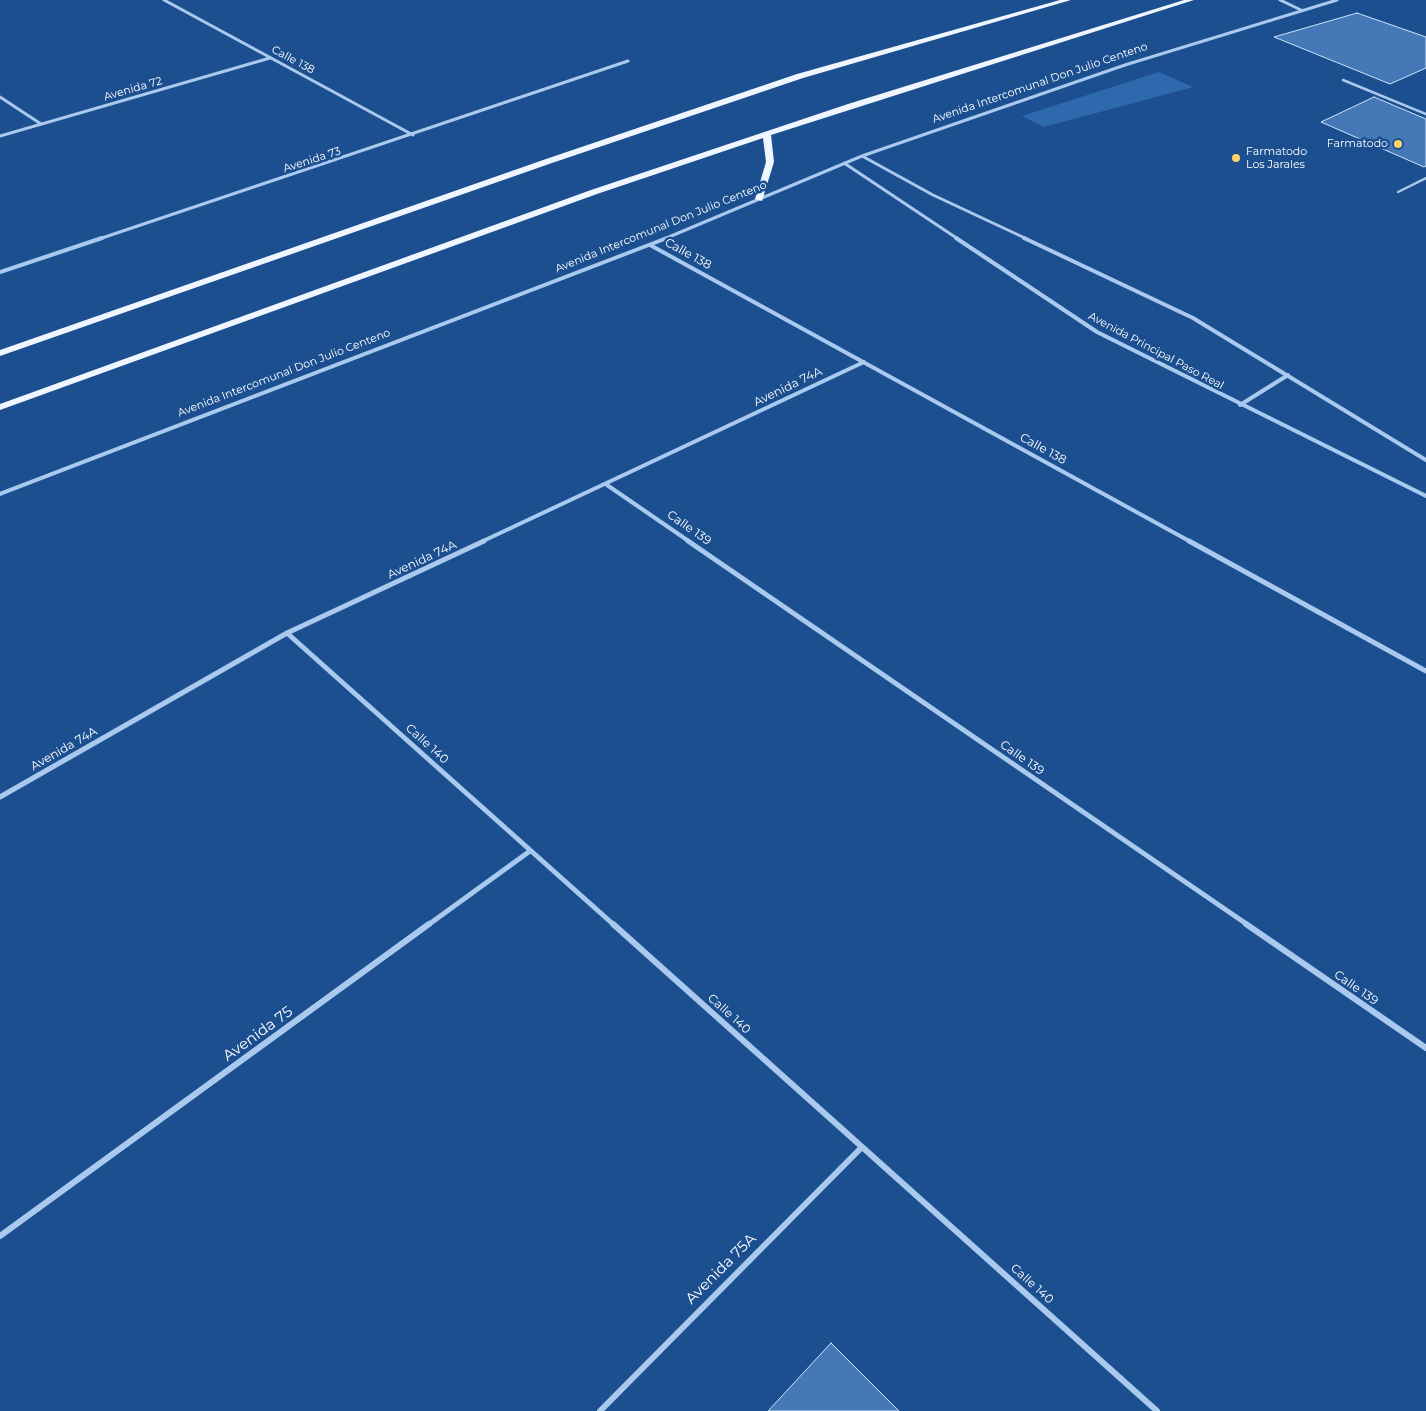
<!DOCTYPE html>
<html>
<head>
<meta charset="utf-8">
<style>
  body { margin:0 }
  canvas { display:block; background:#1b4f8f }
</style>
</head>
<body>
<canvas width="1426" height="1411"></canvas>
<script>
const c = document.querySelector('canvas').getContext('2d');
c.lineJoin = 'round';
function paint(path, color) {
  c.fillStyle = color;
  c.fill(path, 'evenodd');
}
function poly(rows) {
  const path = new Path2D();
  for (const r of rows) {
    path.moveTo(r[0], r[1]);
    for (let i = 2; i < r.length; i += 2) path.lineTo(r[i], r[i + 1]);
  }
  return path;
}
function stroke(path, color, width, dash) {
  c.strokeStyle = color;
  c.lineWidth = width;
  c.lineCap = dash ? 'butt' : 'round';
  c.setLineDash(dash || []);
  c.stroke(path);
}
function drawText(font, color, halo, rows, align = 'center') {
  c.font = font + ' Montserrat,sans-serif';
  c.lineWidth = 5;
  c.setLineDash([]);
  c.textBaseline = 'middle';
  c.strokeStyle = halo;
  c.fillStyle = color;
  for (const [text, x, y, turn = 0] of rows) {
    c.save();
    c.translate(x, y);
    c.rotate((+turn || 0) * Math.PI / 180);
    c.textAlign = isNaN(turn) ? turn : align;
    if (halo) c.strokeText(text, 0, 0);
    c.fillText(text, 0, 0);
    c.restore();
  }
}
const green = poly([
  [1159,72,1193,87,1044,127,1022,116]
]);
const building = poly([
  [1357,13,1426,37,1426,68,1390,84,1274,37,1357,13],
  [1374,97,1426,119,1426,166,1424,167,1321,122,1374,97],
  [831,1343,899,1411,768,1411,831,1343]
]);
const lane = poly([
  [1343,80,1426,114],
  [1398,192,1426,178]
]);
const streetFar3 = poly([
  [164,0,413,135],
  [1280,0,1301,10],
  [0,97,41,124],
  [0,136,270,58],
  [862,156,933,195,1027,239],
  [844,163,958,239],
  [99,239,628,61],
  [664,239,862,156,1125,65,1337,0]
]);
const streetFar2 = poly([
  [956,238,1097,332,1426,496],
  [1024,238,1193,318,1426,460],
  [650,245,1191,542],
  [0,272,102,238],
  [1240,405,1288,375],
  [607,485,690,542],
  [0,494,667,238],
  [481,542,864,362]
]);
const streetFar1 = poly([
  [688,541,1248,925],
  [1189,541,1426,671],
  [287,633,614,925],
  [0,797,287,633,484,541],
  [428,925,530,851]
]);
const street = poly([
  [613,924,1157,1411],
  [1246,924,1426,1048],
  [0,1236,429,924],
  [600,1411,862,1147]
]);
const primary = poly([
  [1060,0,1071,0,803,78,552,163,0,356,0,350,546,159,797,74,1060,0],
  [1184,0,1194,0,771,135,774,162,762,201,755,199,766,162,763,138,597,194,0,410,0,404,591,190,848,104,1184,0]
]);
const markers = [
  [1398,144,5,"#ffd166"],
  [1236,158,5,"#ffd166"]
];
const farStreetnames = [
  ["Calle 138",293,60,28],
  ["Avenida Intercomunal Don Julio Centeno",1040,83,-19],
  ["Avenida 72",133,89,-16],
  ["Avenida 73",312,160,-18],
  ["Avenida Intercomunal Don Julio Centeno",661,227,-22],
  ["Avenida Principal Paso Real",1156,351,28],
  ["Avenida Intercomunal Don Julio Centeno",284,373,-21]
];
const farPoinames = [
  ["Farmatodo",1388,144],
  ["Farmatodo",1246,152,"left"],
  ["Los Jarales",1246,165,"left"]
];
const streetNames = [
  ["Calle 138",688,254,29],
  ["Avenida 74A",788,387,-26],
  ["Calle 138",1043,449,29],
  ["Calle 139",689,528,35],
  ["Avenida 74A",422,560,-25],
  ["Calle 140",427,744,42],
  ["Avenida 74A",64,749,-30],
  ["Calle 139",1022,758,35],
  ["Calle 139",1356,988,35],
  ["Calle 140",729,1014,42],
  ["Calle 140",1032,1284,42]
];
const nearStreetnames = [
  ["Avenida 75",258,1034,-36],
  ["Avenida 75A",721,1269,-45]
];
paint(green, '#2e69ad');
paint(building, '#4478b7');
stroke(building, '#cfe3fa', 1);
stroke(lane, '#a9c9ee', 2.5);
stroke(streetFar3, '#a9c9ee', 3);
stroke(streetFar2, '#a9c9ee', 4);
stroke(streetFar1, '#a9c9ee', 5);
stroke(street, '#a9c9ee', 6);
paint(primary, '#f0f6ff');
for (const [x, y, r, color] of markers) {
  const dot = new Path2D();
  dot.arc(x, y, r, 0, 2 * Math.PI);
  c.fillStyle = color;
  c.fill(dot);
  stroke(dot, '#1b4f8f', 2);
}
drawText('11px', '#fff', '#1b4f8f', farStreetnames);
drawText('11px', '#fff', '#1b4f8f', farPoinames, 'right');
drawText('12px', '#fff', '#1b4f8f', streetNames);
drawText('15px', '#fff', '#1b4f8f', nearStreetnames);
</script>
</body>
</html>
